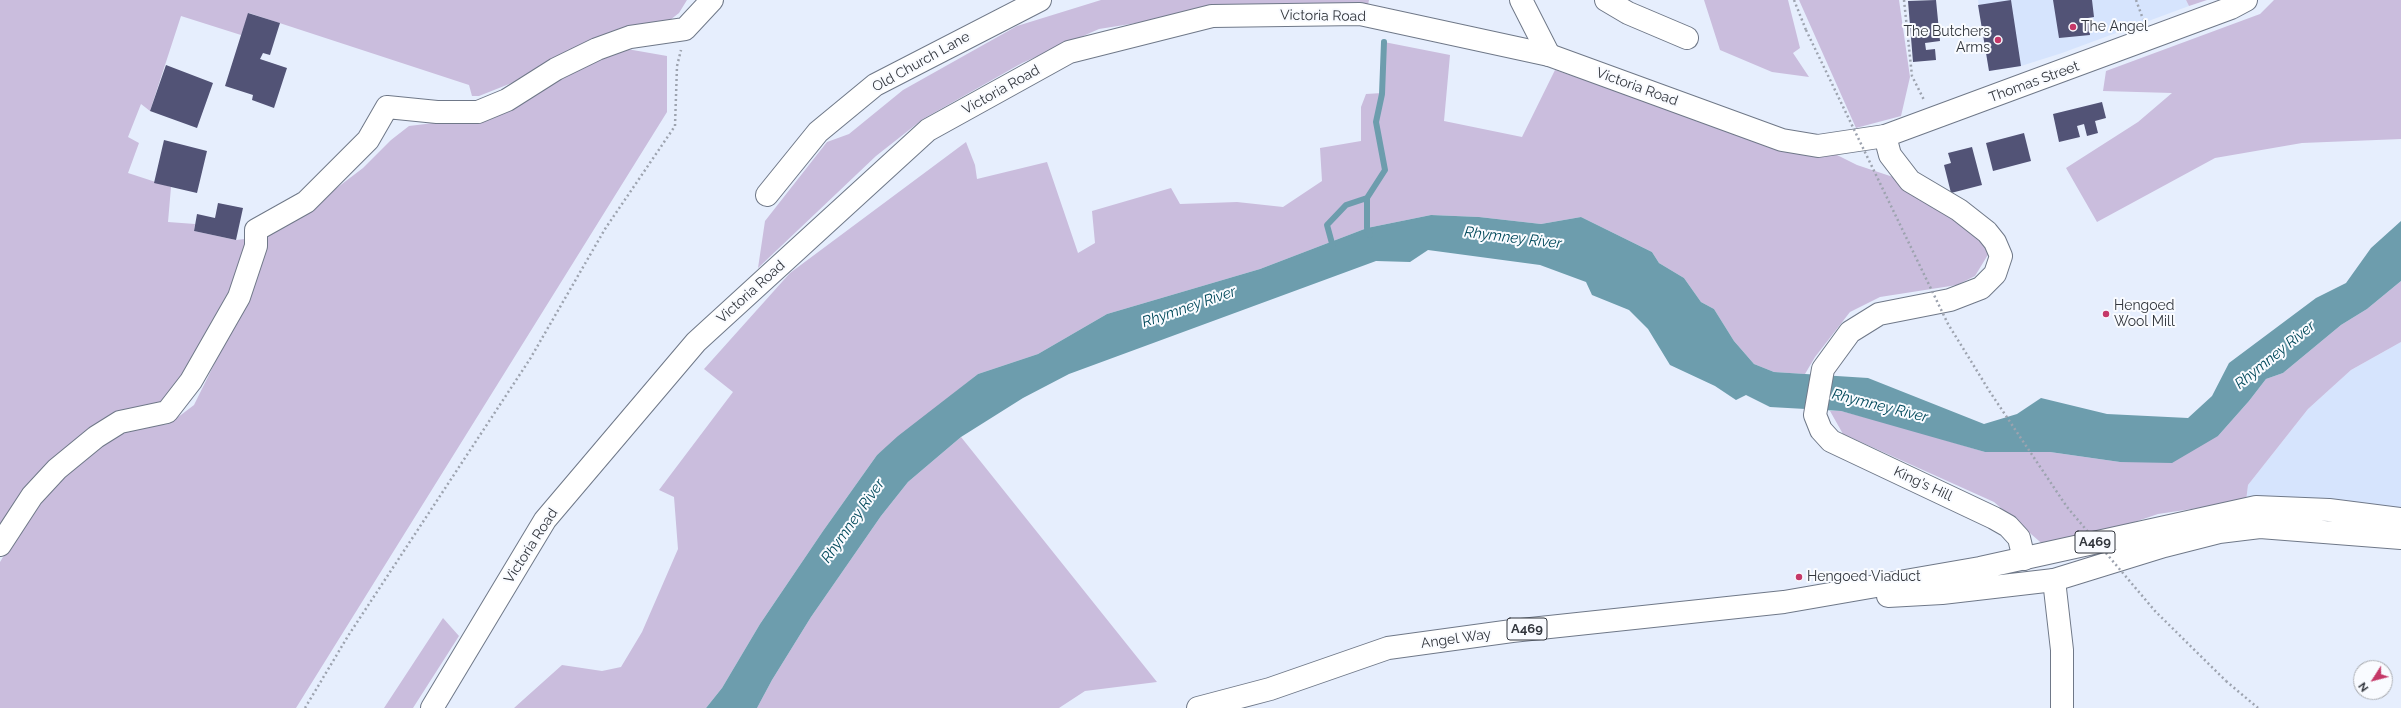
<!DOCTYPE html>
<html>
<head>
<meta charset="utf-8">
<style>
  body { margin:0 }
  #map { position:relative; width:2401px; height:708px; overflow:hidden; background:#e6eefd; font-family:Raleway,sans-serif }
  canvas { display:block }
  .north { position:absolute; left:2353px; top:660px; width:40px; height:40px; box-sizing:border-box; background:#f9fbff; border:1px solid #a9acb1; border-radius:50%; rotate:234deg; font-size:11px; font-weight:700; line-height:16px; text-align:center; color:#31353c }
  .north::after { content:''; display:block; margin:auto; width:14px; height:18px; background:#c53868; clip-path:polygon(50% 0,100% 100%,50% 72%,0 100%) }
</style>
</head>
<body>
<div id="map">
<canvas width="2401" height="708"></canvas>
<div class="north">N</div>
</div>
<script>
const c = document.querySelector('canvas').getContext('2d');
c.lineJoin = 'round';
function paint(path, color) {
  c.fillStyle = color;
  c.fill(path, 'evenodd');
}
function poly(rows) {
  const path = new Path2D();
  for (const r of rows) {
    path.moveTo(r[0], r[1]);
    for (let i = 2; i < r.length; i += 2) path.lineTo(r[i], r[i + 1]);
  }
  return path;
}
function stroke(path, color, width, dash) {
  c.strokeStyle = color;
  c.lineWidth = width;
  c.lineCap = dash ? 'butt' : 'round';
  c.setLineDash(dash || []);
  c.stroke(path);
}
function drawText(font, color, halo, rows, align = 'center') {
  c.font = font + ' Raleway,sans-serif';
  c.lineWidth = 4;
  c.setLineDash([]);
  c.textBaseline = 'middle';
  c.strokeStyle = halo;
  c.fillStyle = color;
  for (const [text, x, y, turn = 0] of rows) {
    c.save();
    c.translate(x, y);
    c.rotate((+turn || 0) * Math.PI / 180);
    c.textAlign = isNaN(turn) ? turn : align;
    if (halo) c.strokeText(text, 0, 0);
    c.fillText(text, 0, 0);
    c.restore();
  }
}
const built = poly([
  [1978,0,2186,0,2189,6,2062,53,2021,66,1989,71],
  [2401,342,2401,512,2246,501,2248,485,2308,409,2351,370]
]);
const green = poly([
  [0,0,687,0,679,13,670,20,479,96,472,96,469,85,249,13,241,35,181,16,150,111,141,104,128,137,139,143,128,173,171,187,168,222,195,224,194,231,236,240,253,238,234,289,200,351,161,406,132,408,107,417,0,530],
  [1101,0,1369,0,1368,5,1249,5,1099,29,1022,63,923,119,876,156,758,268,765,221,827,142,849,134,903,90,1017,26],
  [1704,0,1788,0,1800,48,1793,53,1809,77,1772,72,1720,50],
  [1799,0,1899,0,1910,77,1901,116,1856,128],
  [2186,0,2207,0,2189,6],
  [2274,0,2401,0,2401,139,2302,143,2215,158,2097,222,2066,168,2138,122,2172,93,2103,91,2106,71,2260,14],
  [1384,42,1450,55,1444,121,1522,137,1555,70,1785,147,1837,155,1857,165,1896,178,1941,212,1982,238,1989,253,1975,276,1957,285,1880,297,1850,312,1815,357,1805,374,1774,372,1754,364,1734,341,1714,309,1701,302,1684,278,1659,263,1652,252,1581,217,1541,224,1479,217,1431,215,1367,228,1260,269,1107,314,1038,354,978,374,877,455,823,531,760,624,722,688,706,708,514,708,562,665,602,671,621,667,642,632,678,549,674,497,659,490,733,392,704,369,790,273,966,142,975,165,977,179,1047,162,1078,253,1095,243,1092,211,1171,188,1180,204,1237,202,1283,207,1322,181,1320,148,1361,141,1361,107,1366,94,1382,93],
  [627,49,667,56,667,112,296,708,0,708,0,562,25,520,49,487,97,445,125,429,169,424,194,405,252,288,264,236,313,206,363,168,391,140,409,126,450,121],
  [2401,281,2401,342,2351,370,2308,409,2248,485,2246,501,2158,514,2108,531,2046,547,1994,502,1843,434,1830,411,1841,411,1895,425,1985,452,2050,452,2120,462,2218,436,2249,401,2266,379,2283,373,2341,325,2367,309],
  [961,437,1157,682,1085,691,1059,708,757,708,772,680,811,617,881,516,908,482],
  [443,618,459,636,413,708,384,708]
]);
const water = poly([
  [1431,215,1479,217,1541,224,1581,217,1652,252,1659,263,1684,278,1701,302,1714,309,1734,341,1754,364,1774,372,1868,378,1984,424,2017,414,2041,398,2107,414,2188,418,2212,396,2229,363,2316,298,2346,283,2371,248,2401,221,2401,281,2367,309,2341,325,2283,373,2266,379,2249,401,2218,436,2172,463,2120,462,2050,452,1985,452,1841,411,1770,407,1746,395,1736,400,1715,386,1670,365,1648,329,1629,310,1592,295,1586,282,1540,265,1428,250,1410,262,1376,261,1069,374,1023,398,961,437,908,482,881,516,811,617,772,680,757,708,706,708,722,688,760,624,823,531,877,455,898,436,978,374,1038,354,1107,314,1260,269,1367,228]
]);
const stream = poly([
  [1370,235,1367,228,1367,198,1385,170,1376,122,1382,94,1384,42],
  [1333,247,1327,225,1346,205,1367,198]
]);
const building = poly([
  [1936,0,1940,41,1925,43,1926,50,1935,49,1936,60,1913,62,1908,1],
  [2011,0,2021,66,1989,71,1978,5],
  [2053,0,2092,0,2094,17,2088,18,2090,35,2059,38],
  [248,13,280,23,270,55,263,53,260,59,287,68,274,108,252,100,253,95,225,86],
  [166,65,213,83,197,128,150,111],
  [2102,102,2106,118,2095,121,2098,133,2087,136,2084,124,2077,126,2080,137,2059,142,2053,114],
  [2024,133,2031,161,1993,171,1986,143],
  [164,140,207,151,197,193,154,183],
  [1972,147,1982,185,1951,193,1944,165,1951,163,1948,153],
  [218,203,243,208,236,240,194,231,197,214,215,218]
]);
const path = poly([
  [1794,0,1806,30],
  [1904,0,1912,76,1924,100],
  [2136,0,2143,19],
  [2226,681,2258,708],
  [305,708,348,636,530,359,605,229,675,126,677,66,681,50]
]);
const minor = poly([
  [1521,0,1549,55],
  [1606,0,1628,13,1687,38],
  [1885,136,1890,155,1910,181,1959,210,1987,232,1995,242,2001,256,1995,274,1981,288,1950,300,1879,314,1850,332,1823,369,1815,415,1821,430,1831,441,1994,518,2008,526,2019,538,2024,559],
  [767,195,818,132,875,85,1040,0],
  [0,545,32,496,57,469,96,437,120,422,167,412,191,381,239,297,256,246,256,230,306,202,368,140,387,107,437,112,478,112,507,100,556,69,597,49,630,37,685,29,712,0],
  [2054,580,2062,650,2062,708]
]);
const major = poly([
  [1888,596,1942,593,2054,580,2164,546,2219,532,2260,527,2401,538],
  [432,708,545,520,696,342,928,130,1069,52,1212,16,1360,14,1549,55,1782,140,1818,146,1885,136,2231,8,2246,0],
  [1198,708,1270,689,1388,648,1512,631,1784,602,1980,568,2256,507,2329,510,2401,519]
]);
const pathBridge = poly([
  [1806,30,1948,324,1990,392,2067,507,2155,611,2226,681]
]);
const markers = [
  [2073,27,4,"#c53868"],
  [1998,40,4,"#c53868"],
  [2106,314,4,"#c53868"],
  [1799,577,4,"#c53868"]
];
const shields = [
  [2095,542,40],
  [1527,629,40]
];
const shieldNames = [
  ["A469",2095,542],
  ["A469",1527,629]
];
const streetNames = [
  ["Victoria Road",1323,16,1],
  ["Old Church Lane",921,62,-29],
  ["Thomas Street",2034,82,-20],
  ["Victoria Road",1637,87,20],
  ["Victoria Road",1001,90,-29],
  ["Victoria Road",751,292,-42],
  ["King's Hill",1923,484,25],
  ["Victoria Road",531,546,-57],
  ["Angel Way",1456,639,-8]
];
const poiNames = [
  ["The Angel",2081,27],
  ["The Butchers",1990,32,"right"],
  ["Arms",1990,48,"right"],
  ["Hengoed",2114,306],
  ["Wool Mill",2114,322],
  ["Hengoed Viaduct",1807,577]
];
const waterNames = [
  ["Rhymney River",1513,238,7],
  ["Rhymney River",1189,307,-19],
  ["Rhymney River",2275,355,-39],
  ["Rhymney River",1880,406,14],
  ["Rhymney River",853,521,-55]
];
paint(built, '#d6e4fd');
paint(green, '#cabddd');
paint(water, '#6d9dad');
stroke(stream, '#6d9dad', 6);
paint(building, '#525376');
stroke(minor, '#6f7888', 24);
stroke(major, '#6f7888', 24);
stroke(path, '#9da3af', 2.5, [2, 3]);
stroke(minor, '#fff', 22);
stroke(major, '#fff', 22);
stroke(pathBridge, '#9da3af', 2.5, [2, 3]);
for (const [x, y, r, color] of markers) {
  const dot = new Path2D();
  dot.arc(x, y, r, 0, 2 * Math.PI);
  c.fillStyle = color;
  c.fill(dot);
  stroke(dot, '#f9fbff', 1.5);
}
for (const [x, y, w] of shields) {
  const box = new Path2D();
  box.roundRect(x - w / 2, y - 11, w, 22, 3);
  c.fillStyle = '#f9fbff';
  c.fill(box);
  stroke(box, '#31353c', 1);
}
drawText('bold 13px', '#31353c', null, shieldNames);
drawText('14px', '#31353c', '#f9fbff', streetNames);
drawText('14px', '#31353c', '#f9fbff', poiNames, 'left');
drawText('italic 15px', '#00495b', '#f9fbff', waterNames);
</script>
</body>
</html>
